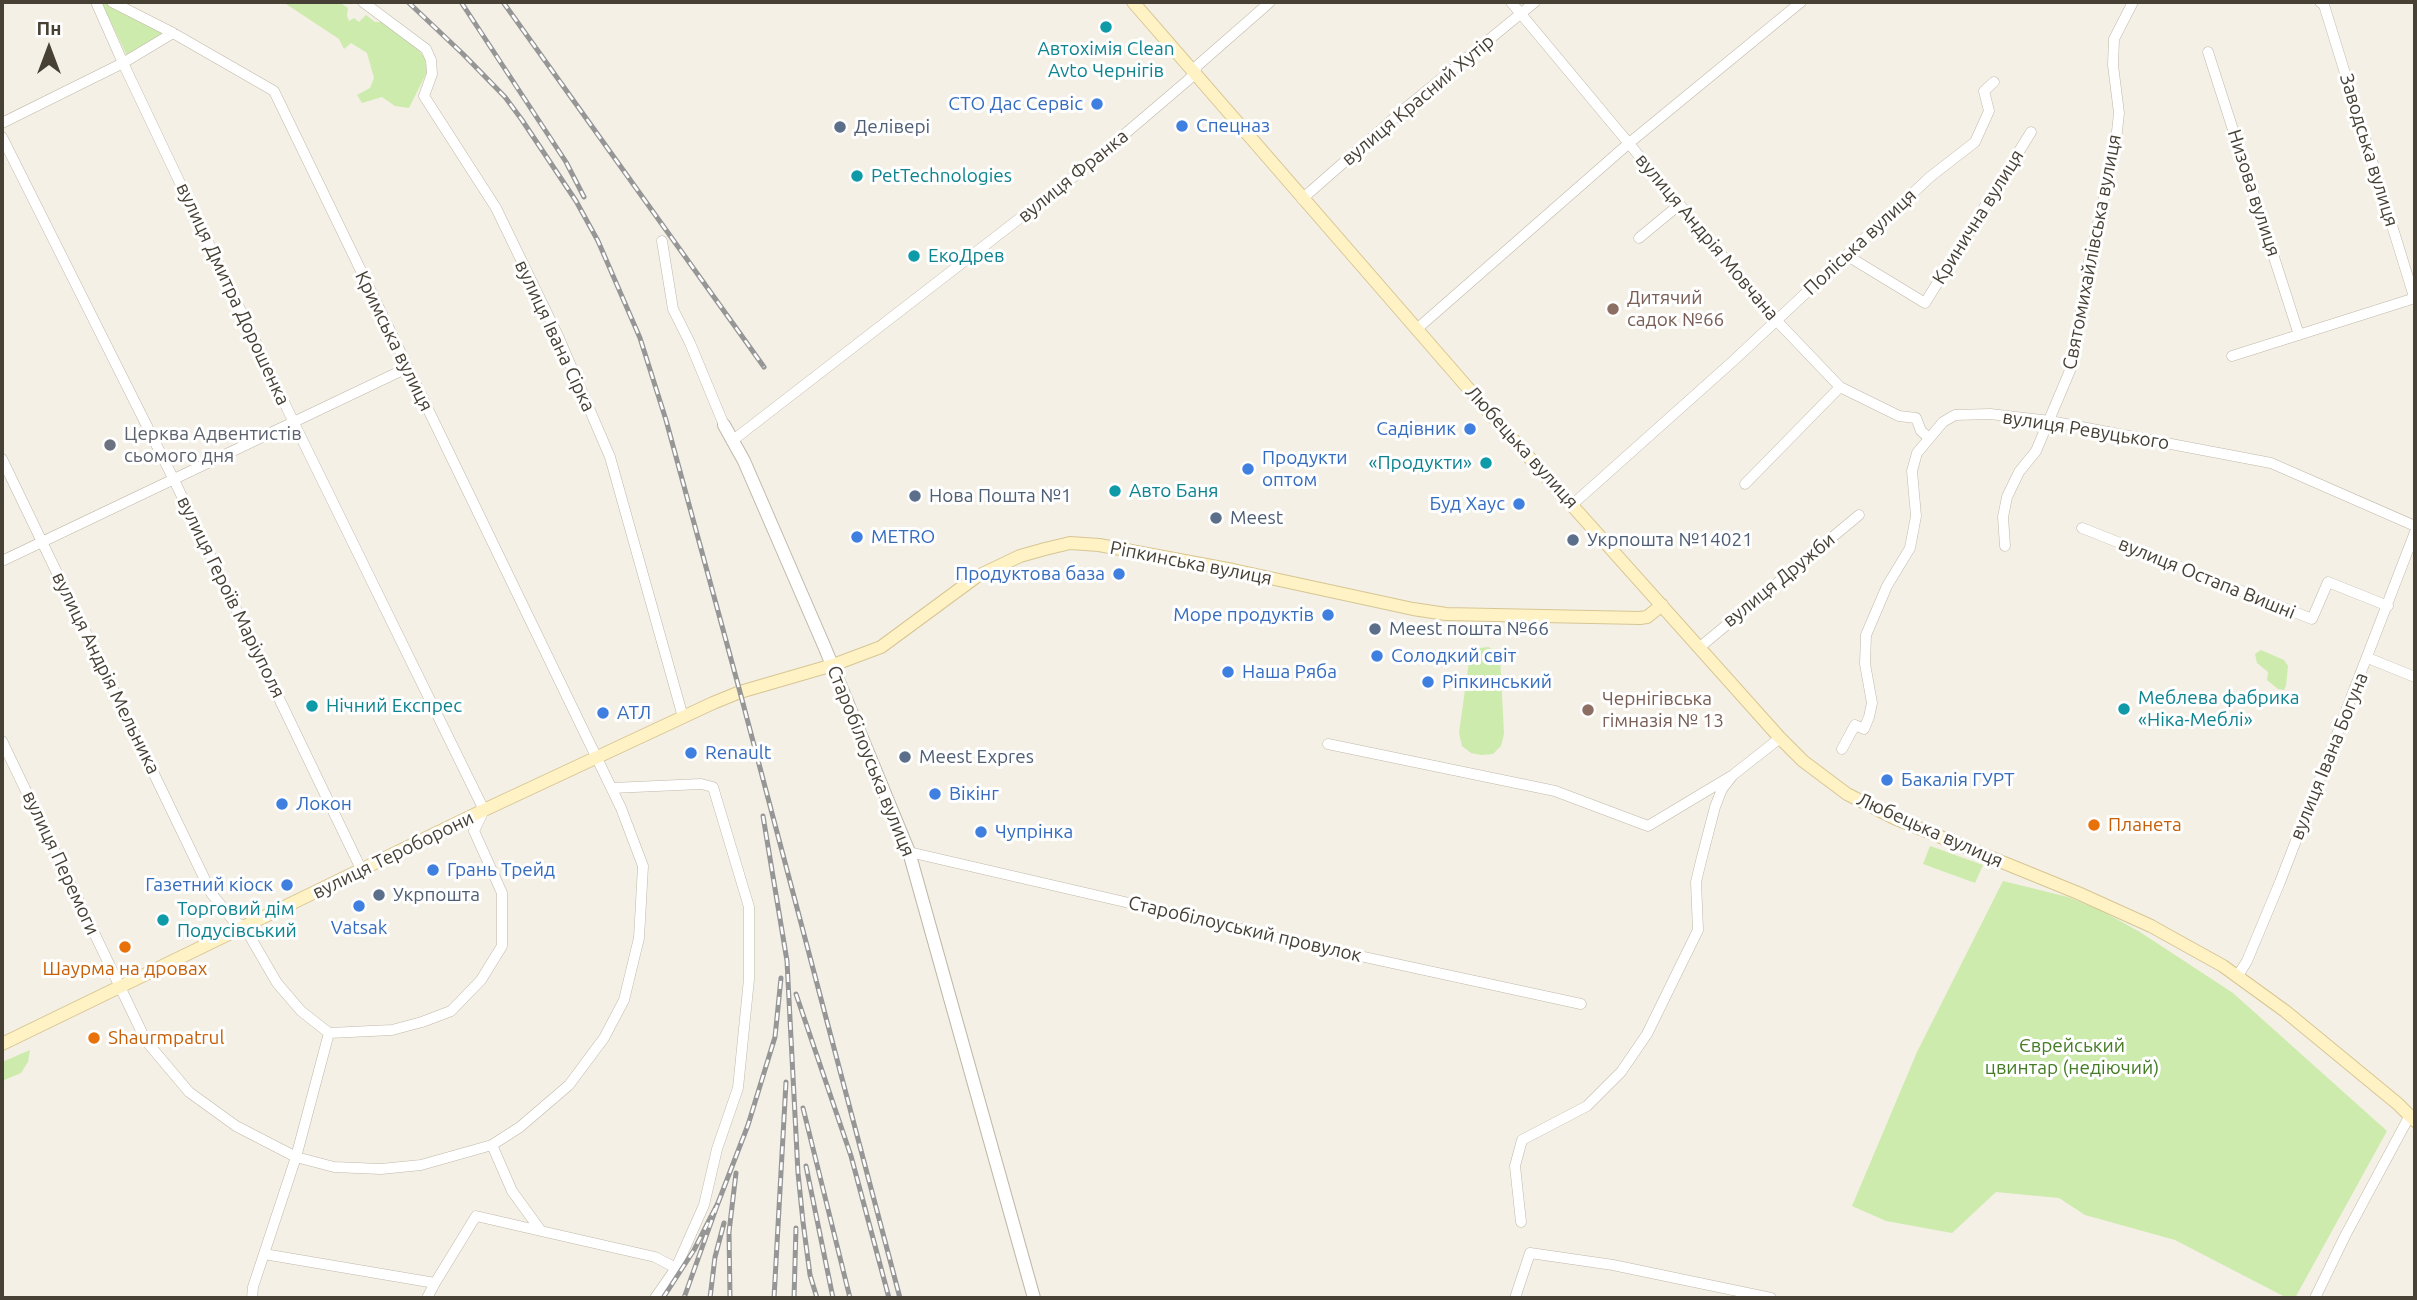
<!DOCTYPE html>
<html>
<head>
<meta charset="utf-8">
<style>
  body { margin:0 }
  #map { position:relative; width:2417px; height:1300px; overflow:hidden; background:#f4f0e6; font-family:Ubuntu,sans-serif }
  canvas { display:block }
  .frame { position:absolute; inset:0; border:4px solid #474035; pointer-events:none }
  .north { position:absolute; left:14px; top:14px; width:70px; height:70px; -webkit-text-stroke:5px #fff; paint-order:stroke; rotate:0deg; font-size:19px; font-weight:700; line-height:28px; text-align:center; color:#474035 }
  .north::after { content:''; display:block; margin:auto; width:24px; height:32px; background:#474035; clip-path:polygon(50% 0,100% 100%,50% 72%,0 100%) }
</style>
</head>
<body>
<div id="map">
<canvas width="2417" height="1300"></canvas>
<div class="frame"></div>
<div class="north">Пн</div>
</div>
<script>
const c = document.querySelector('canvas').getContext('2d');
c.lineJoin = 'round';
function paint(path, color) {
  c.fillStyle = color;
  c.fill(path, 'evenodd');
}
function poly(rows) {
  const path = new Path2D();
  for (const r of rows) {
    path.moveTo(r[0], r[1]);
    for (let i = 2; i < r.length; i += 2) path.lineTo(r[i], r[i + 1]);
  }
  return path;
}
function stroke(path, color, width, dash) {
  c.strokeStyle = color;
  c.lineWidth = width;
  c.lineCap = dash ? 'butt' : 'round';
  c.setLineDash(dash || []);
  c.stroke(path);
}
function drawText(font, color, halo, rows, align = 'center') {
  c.font = font + ' Ubuntu,sans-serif';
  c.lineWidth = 6;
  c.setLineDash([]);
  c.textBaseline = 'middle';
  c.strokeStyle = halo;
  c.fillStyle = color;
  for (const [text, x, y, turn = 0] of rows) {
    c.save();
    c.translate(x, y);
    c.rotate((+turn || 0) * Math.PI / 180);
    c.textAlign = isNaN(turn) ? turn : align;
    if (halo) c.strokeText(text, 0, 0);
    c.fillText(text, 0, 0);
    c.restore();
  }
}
const green = poly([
  [283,2,339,2,348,8,347,16,349,21,354,18,359,22,366,15,375,22,384,22,416,47,425,58,427,72,409,108,395,106,382,97,362,103,357,95,370,88,374,78,367,53,351,43,344,49,339,39],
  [102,4,111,4,165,33,131,64],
  [1489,647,1500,656,1504,734,1501,746,1493,754,1481,755,1471,753,1462,746,1459,733,1470,654,1478,648],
  [2261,650,2284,660,2288,666,2286,686,2284,690,2278,689,2267,680,2268,672,2257,663,2255,654],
  [1930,846,1983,865,1975,883,1923,864],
  [2003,881,2068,897,2102,911,2140,932,2233,993,2387,1131,2295,1298,2287,1298,2175,1240,2085,1215,2059,1198,1996,1192,1952,1233,1886,1221,1852,1206,1917,1052],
  [30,1050,28,1062,21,1073,2,1081,2,1062]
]);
const minor = poly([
  [96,2,123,63,294,423,484,810,474,831,502,893,502,946,481,980,451,1011,422,1022,392,1030,329,1033,301,1011,277,983,245,928,233,920,211,893],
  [363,2,426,49,431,60,432,74,424,96,496,208,558,336,610,457,683,717],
  [1511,2,1776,320,1840,387,1899,416,1916,418,1921,431,1928,437],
  [2320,2,2324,5,2415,300],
  [2208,52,2299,335],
  [2,123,123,63,173,33],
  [2,137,174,480,362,871],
  [1302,199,1408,106,1535,2],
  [1639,238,1679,205],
  [662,241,673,309,690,343,724,425],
  [1846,255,1925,303,2031,132],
  [1418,328,1628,144,1801,2],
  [2232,356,2415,298],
  [732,441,1086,167,1187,81,1194,74,1197,66,1270,2],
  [2,459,209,888],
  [1745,484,1840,387],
  [1573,504,1732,362,1930,177,1975,142,1989,111,1984,91,1994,82],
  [2082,528,2312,619,2328,582,2388,606],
  [2005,546,2003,517,2007,497,2019,472,2036,451,2071,368,2089,262,2115,150,2119,113,2113,65,2114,39,2133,2],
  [2,561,407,368],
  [1700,647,1859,515],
  [2368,658,2415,677],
  [2,741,146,1041,189,1092,236,1126,296,1157,334,1167,381,1169,421,1165,492,1145,520,1127,569,1085,604,1038,624,1000,639,938,643,866,621,808,274,91,173,33,112,2],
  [1328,744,1555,791,1648,826,1733,775,1780,738],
  [1842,749,1855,725,1864,729,1869,717,1872,703,1865,664,1866,635,1887,586,1910,548,1916,516,1912,471,1917,453,1943,422,1955,415,1990,414,2050,421,2271,463,2415,526],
  [909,852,1332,950,1581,1004],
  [2237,977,2247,961,2280,882,2415,532],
  [492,1145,512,1191,541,1231,655,1257,676,1268,704,1205,717,1149,738,1088,749,979,749,907,713,787,701,784,612,788],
  [1521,1222,1515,1166,1522,1140,1587,1106,1621,1072,1647,1034,1698,930,1696,882,1701,861,1715,807,1722,789,1733,775],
  [264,1254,435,1283,427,1298],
  [435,1283,476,1216,541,1231],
  [252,1298,253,1287,296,1157,329,1033],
  [655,1298,676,1268],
  [1515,1298,1530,1253,1613,1265,1771,1298],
  [2315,1298,2345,1236,2410,1115]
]);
const tertiary = poly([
  [724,425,744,461,825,648,909,852,1034,1298]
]);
const secondary = poly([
  [1133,2,1493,417,1780,738,1803,761,1847,794,1894,818,2078,893,2151,926,2223,966,2285,1011,2398,1104,2415,1121],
  [2,1044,484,810,713,703,740,692,833,665,881,647,976,577,1020,556,1045,549,1070,543,1099,545,1233,570,1413,609,1446,614,1640,618,1647,617,1662,605]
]);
const rail = poly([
  [408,2,463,54,505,97,522,120,576,201,598,241,640,338,666,420,740,692,900,1298],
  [461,2,566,162,584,197],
  [503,2,764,367],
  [763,816,787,961,798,1173,803,1222,810,1275,817,1298],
  [796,994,851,1156,889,1298],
  [803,1108,850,1298],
  [806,1166,833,1298],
  [718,1203,748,1125,775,1037,781,978],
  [663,1298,694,1250,718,1203,684,1298],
  [710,1298,715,1257,724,1223],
  [730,1298,729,1232,736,1173],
  [774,1298,786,1082],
  [794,1298,796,1228]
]);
const markers = [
  [1106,27,7,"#0f9aa8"],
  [1097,104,7,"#3f7fe0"],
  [1182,126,7,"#3f7fe0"],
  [840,127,7,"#5c6f8a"],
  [857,176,7,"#0f9aa8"],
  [914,256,7,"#0f9aa8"],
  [1613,309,7,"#8d6e63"],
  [1470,429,7,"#3f7fe0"],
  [110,445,7,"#6b7280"],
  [1486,463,7,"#0f9aa8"],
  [1248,469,7,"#3f7fe0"],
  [1115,491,7,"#0f9aa8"],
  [915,496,7,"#5c6f8a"],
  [1519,504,7,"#3f7fe0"],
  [1216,518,7,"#5c6f8a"],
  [857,537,7,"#3f7fe0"],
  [1573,540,7,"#5c6f8a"],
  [1119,574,7,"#3f7fe0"],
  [1328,615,7,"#3f7fe0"],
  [1375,629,7,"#5c6f8a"],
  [1377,656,7,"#3f7fe0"],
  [1228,672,7,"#3f7fe0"],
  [1428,682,7,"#3f7fe0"],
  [312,706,7,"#0f9aa8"],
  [2124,709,7,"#0f9aa8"],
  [1588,710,7,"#8d6e63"],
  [603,713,7,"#3f7fe0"],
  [691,753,7,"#3f7fe0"],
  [905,757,7,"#5c6f8a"],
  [1887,780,7,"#3f7fe0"],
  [935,794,7,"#3f7fe0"],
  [282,804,7,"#3f7fe0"],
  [2094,825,7,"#e8710a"],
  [981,832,7,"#3f7fe0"],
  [433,870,7,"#3f7fe0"],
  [287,885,7,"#3f7fe0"],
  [379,895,7,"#5c6f8a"],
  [359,906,7,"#3f7fe0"],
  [163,920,7,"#0f9aa8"],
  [125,947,7,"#e8710a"],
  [94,1038,7,"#e8710a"]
];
const cultureNames = [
  ["Автохімія Clean",1106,49,"center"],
  ["Avto Чернігів",1106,71,"center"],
  ["PetTechnologies",871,176],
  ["ЕкоДрев",928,256],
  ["«Продукти»",1472,463,"right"],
  ["Авто Баня",1129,491],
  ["Меблева фабрика",2138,698],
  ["«Ніка-Меблі»",2138,720],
  ["Нічний Експрес",326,706],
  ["Торговий дім",177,909],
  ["Подусівський",177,931]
];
const streetNames = [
  ["вулиця Красний Хутір",1418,100,-40],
  ["Заводська вулиця",2369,150,73],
  ["вулиця Франка",1073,176,-39],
  ["Низова вулиця",2254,193,72],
  ["Кринична вулиця",1978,217,-58],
  ["вулиця Андрія Мовчана",1707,237,50],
  ["Поліська вулиця",1860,242,-43],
  ["Святомихайлівська вулиця",2092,252,-79],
  ["вулиця Дмитра Дорошенка",233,294,65],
  ["вулиця Івана Сірка",555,336,65],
  ["Кримська вулиця",394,341,64],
  ["вулиця Ревуцького",2086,430,9],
  ["Любецька вулиця",1522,447,48],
  ["Ріпкинська вулиця",1191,563,11],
  ["вулиця Остапа Вишні",2207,578,22],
  ["вулиця Дружби",1779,580,-39],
  ["вулиця Героїв Маріуполя",231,597,64],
  ["вулиця Андрія Мельника",106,673,64],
  ["вулиця Івана Богуна",2329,756,-68],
  ["Старобілоуська вулиця",871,761,68],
  ["Любецька вулиця",1930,830,24],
  ["вулиця Тероборони",393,855,-26],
  ["вулиця Перемоги",61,863,65],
  ["Старобілоуський провулок",1245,929,13]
];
const shopNames = [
  ["СТО Дас Сервіс",1083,104,"right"],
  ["Спецназ",1196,126],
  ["Садівник",1456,429,"right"],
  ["Продукти",1262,458],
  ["оптом",1262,480],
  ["Буд Хаус",1505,504,"right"],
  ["METRO",871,537],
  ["Продуктова база",1105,574,"right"],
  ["Море продуктів",1314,615,"right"],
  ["Солодкий світ",1391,656],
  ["Наша Ряба",1242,672],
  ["Ріпкинський",1442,682],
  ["АТЛ",617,713],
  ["Renault",705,753],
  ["Бакалія ГУРТ",1901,780],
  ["Вікінг",949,794],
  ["Локон",296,804],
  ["Чупрінка",995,832],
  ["Грань Трейд",447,870],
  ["Газетний кіоск",273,885,"right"],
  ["Vatsak",359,928,"center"]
];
const serviceNames = [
  ["Делівері",854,127],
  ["Нова Пошта №1",929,496],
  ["Meest",1230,518],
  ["Укрпошта №14021",1587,540],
  ["Meest пошта №66",1389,629],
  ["Meest Expres",919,757],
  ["Укрпошта",393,895]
];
const educationNames = [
  ["Дитячий",1627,298],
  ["садок №66",1627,320],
  ["Чернігівська",1602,699],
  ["гімназія № 13",1602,721]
];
const worshipNames = [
  ["Церква Адвентистів",124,434],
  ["сьомого дня",124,456]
];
const foodNames = [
  ["Планета",2108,825],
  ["Шаурма на дровах",125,969,"center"],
  ["Shaurmpatrul",108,1038]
];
const parkNames = [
  ["Єврейський",2072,1046],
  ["цвинтар (недіючий)",2072,1068]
];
paint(green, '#cdebac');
stroke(minor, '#c0b8a8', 11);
stroke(tertiary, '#c0b8a8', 14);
stroke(secondary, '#d7c693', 14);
stroke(minor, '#fff', 10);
stroke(tertiary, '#fff', 12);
stroke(secondary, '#fff2c5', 12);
stroke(rail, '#969696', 5);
stroke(rail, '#fff', 2.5, [8]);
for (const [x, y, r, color] of markers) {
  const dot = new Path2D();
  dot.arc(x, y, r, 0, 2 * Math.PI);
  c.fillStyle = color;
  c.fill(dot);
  stroke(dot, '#fff', 2.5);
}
drawText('19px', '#0d838f', '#fff', cultureNames, 'left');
drawText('19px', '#474035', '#fff', streetNames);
drawText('19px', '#366cbe', '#fff', shopNames, 'left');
drawText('19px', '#4e5e75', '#fff', serviceNames, 'left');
drawText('19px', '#785e54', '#fff', educationNames, 'left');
drawText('19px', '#5b616d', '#fff', worshipNames, 'left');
drawText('19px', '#c56008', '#fff', foodNames, 'left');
drawText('19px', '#447c25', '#fff', parkNames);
</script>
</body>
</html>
